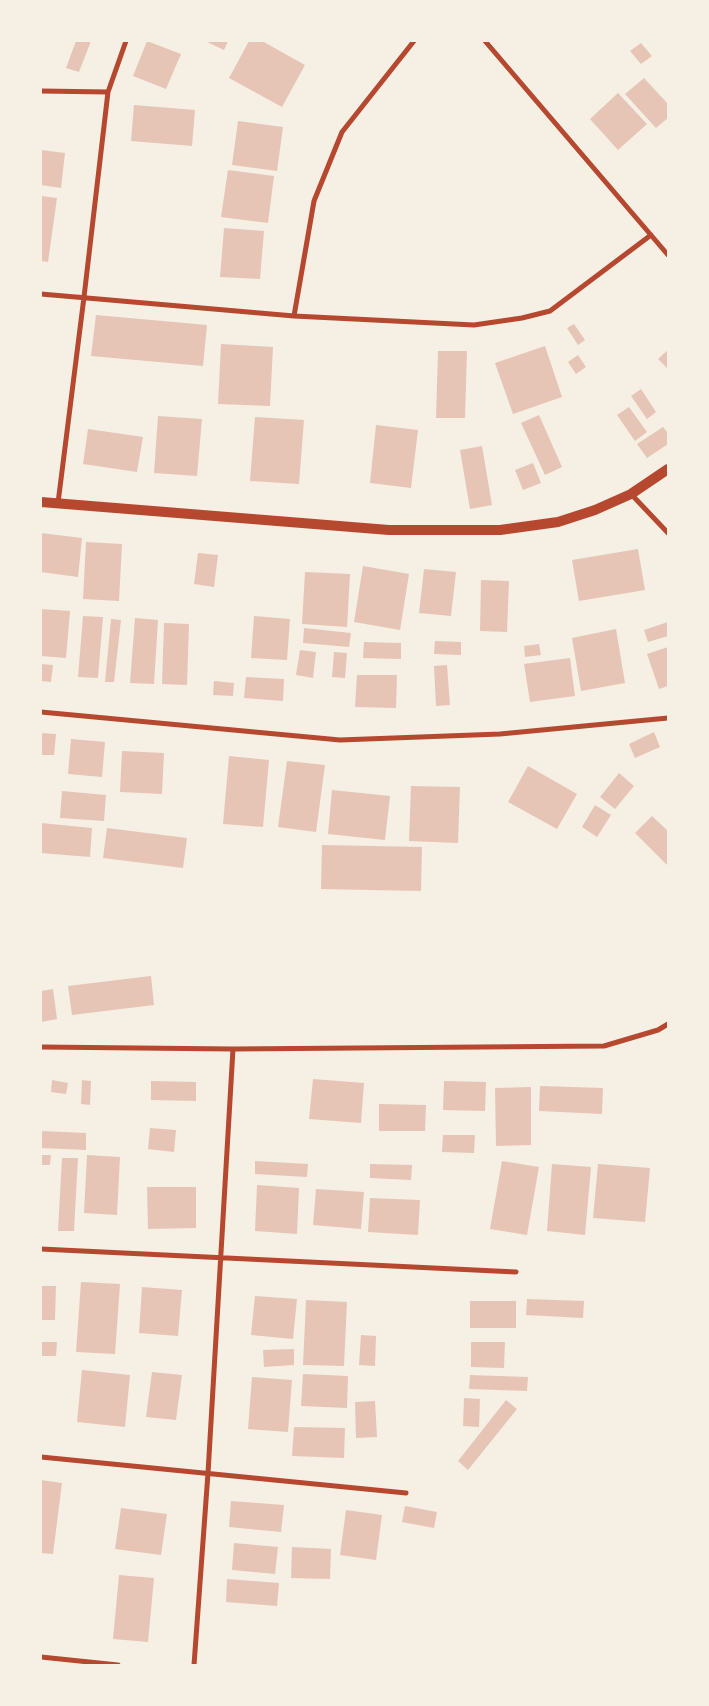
<!DOCTYPE html>
<html>
<head>
<meta charset="utf-8">
<style>
  body { margin:0 }
  #map { position:relative; width:709px; height:1706px; overflow:hidden; background:#f6efe4; font-family:"PT Sans",sans-serif }
  canvas { display:block }
  .frame { position:absolute; inset:0; border:42px solid #f6efe4; pointer-events:none }
</style>
</head>
<body>
<div id="map">
<canvas width="709" height="1706"></canvas>
<div class="frame"></div>
</div>
<script>
const c = document.querySelector('canvas').getContext('2d');
c.lineJoin = 'round';
function paint(path, color) {
  c.fillStyle = color;
  c.fill(path, 'evenodd');
}
function poly(rows) {
  const path = new Path2D();
  for (const r of rows) {
    path.moveTo(r[0], r[1]);
    for (let i = 2; i < r.length; i += 2) path.lineTo(r[i], r[i + 1]);
  }
  return path;
}
function stroke(path, color, width, dash) {
  c.strokeStyle = color;
  c.lineWidth = width;
  c.lineCap = dash ? 'butt' : 'round';
  c.setLineDash(dash || []);
  c.stroke(path);
}
const building = poly([
  [76,41,91,41,79,72,66,68],
  [147,41,181,54,166,89,133,76],
  [205,41,228,41,224,50],
  [249,41,262,41,305,65,282,107,229,78],
  [641,43,652,56,641,64,630,51],
  [644,78,668,104,668,118,656,128,625,94],
  [618,93,647,124,618,150,590,119],
  [134,105,195,110,192,146,131,141],
  [238,121,283,127,277,171,232,165],
  [41,150,65,153,61,188,41,185],
  [228,170,274,176,268,223,221,217],
  [41,196,57,198,48,262,41,261],
  [224,228,264,231,260,279,220,277],
  [96,315,207,325,203,366,91,356],
  [574,324,585,340,578,345,567,328],
  [221,344,273,347,270,406,218,404],
  [545,346,562,397,513,414,495,363],
  [668,350,668,369,658,359],
  [438,351,467,351,465,418,436,418],
  [578,355,586,367,576,374,568,362],
  [641,389,656,412,647,419,631,396],
  [629,407,647,432,635,441,617,415],
  [539,415,562,467,545,475,521,423],
  [158,416,202,419,197,476,154,473],
  [255,417,304,420,299,484,250,481],
  [376,425,418,430,411,488,370,483],
  [663,427,668,433,668,444,647,458,637,444],
  [88,429,143,437,137,472,83,464],
  [482,446,492,505,470,509,460,450],
  [533,463,541,483,523,490,515,470],
  [41,533,82,538,78,577,41,572],
  [86,542,122,544,119,601,83,599],
  [638,549,645,590,579,601,572,560],
  [198,553,218,555,214,587,194,584],
  [363,566,409,574,400,630,354,622],
  [424,569,456,572,451,616,419,613],
  [305,572,350,574,347,627,302,624],
  [481,580,509,581,507,632,480,631],
  [41,609,70,611,66,658,41,656],
  [83,616,103,617,98,678,78,677],
  [254,616,290,619,287,660,251,658],
  [135,618,158,620,154,684,130,683],
  [111,619,121,620,114,682,105,682],
  [668,622,668,636,648,642,644,630],
  [164,623,189,624,187,685,162,684],
  [304,628,351,633,349,647,303,643],
  [616,629,625,683,581,691,572,638],
  [435,641,461,642,461,655,434,654],
  [364,642,401,643,401,659,363,658],
  [539,644,541,655,525,657,524,646],
  [668,647,668,686,659,689,647,654],
  [300,650,316,652,313,678,296,675],
  [334,652,347,653,345,678,332,677],
  [570,658,575,696,530,702,524,664],
  [41,664,53,665,51,682,41,681],
  [447,665,450,705,436,706,434,666],
  [357,675,397,675,396,708,355,707],
  [246,677,284,679,283,701,244,698],
  [214,681,234,683,233,696,213,695],
  [654,732,660,747,635,758,629,744],
  [41,733,56,734,54,755,41,755],
  [71,739,105,742,102,777,68,774],
  [122,751,164,753,162,794,120,792],
  [229,756,269,760,263,827,223,824],
  [287,761,325,765,316,832,278,827],
  [528,766,577,794,557,829,508,802],
  [619,773,634,786,615,809,600,797],
  [411,786,460,787,458,843,409,841],
  [332,790,390,796,385,840,328,834],
  [62,791,106,795,104,821,60,818],
  [595,805,611,815,597,837,582,827],
  [652,816,668,831,668,866,635,833],
  [41,823,92,828,90,857,41,853],
  [107,828,187,838,183,868,103,858],
  [322,845,422,847,421,891,321,889],
  [151,976,154,1005,72,1015,68,986],
  [53,989,57,1019,41,1022,41,991],
  [313,1079,364,1083,361,1123,309,1119],
  [52,1080,68,1083,66,1094,51,1092],
  [82,1080,91,1081,90,1105,81,1104],
  [151,1081,196,1082,196,1101,151,1100],
  [444,1081,486,1082,485,1111,443,1110],
  [540,1086,603,1088,602,1114,539,1111],
  [531,1087,531,1145,496,1146,495,1088],
  [379,1104,426,1105,425,1131,379,1131],
  [150,1128,176,1130,174,1152,148,1149],
  [41,1131,86,1133,86,1150,41,1148],
  [443,1135,475,1135,474,1153,442,1152],
  [41,1155,51,1155,50,1165,41,1165],
  [87,1155,120,1157,117,1215,84,1213],
  [62,1158,78,1158,74,1231,58,1231],
  [255,1161,308,1164,307,1177,255,1174],
  [502,1161,539,1167,527,1235,490,1229],
  [370,1164,412,1165,411,1180,370,1178],
  [552,1164,591,1167,585,1235,547,1231],
  [598,1164,650,1168,645,1222,593,1218],
  [257,1185,299,1188,297,1234,255,1231],
  [147,1187,196,1187,196,1228,148,1229],
  [316,1189,364,1192,361,1229,313,1225],
  [370,1198,420,1200,418,1235,368,1232],
  [81,1282,120,1284,115,1354,76,1352],
  [41,1286,56,1286,55,1320,41,1320],
  [142,1287,182,1290,178,1336,139,1333],
  [255,1296,297,1299,293,1339,251,1335],
  [527,1299,584,1301,583,1318,526,1315],
  [306,1300,347,1302,344,1366,303,1365],
  [470,1301,516,1301,516,1328,470,1328],
  [361,1335,376,1336,375,1366,359,1365],
  [41,1342,57,1342,56,1356,41,1356],
  [471,1342,505,1342,504,1368,471,1367],
  [294,1349,294,1365,264,1367,263,1350],
  [82,1370,130,1375,125,1427,77,1422],
  [152,1372,182,1375,176,1420,146,1417],
  [303,1374,348,1376,347,1408,301,1406],
  [470,1375,528,1377,527,1391,469,1389],
  [252,1377,292,1380,288,1432,248,1429],
  [464,1398,480,1399,479,1427,463,1426],
  [506,1400,517,1409,468,1470,458,1461],
  [375,1401,377,1437,356,1438,355,1402],
  [294,1427,345,1428,344,1458,292,1456],
  [41,1480,62,1483,53,1554,41,1553],
  [231,1501,284,1505,281,1532,229,1527],
  [405,1506,437,1512,434,1528,402,1522],
  [121,1508,167,1514,161,1555,115,1549],
  [346,1510,382,1515,376,1560,340,1555],
  [234,1543,278,1547,275,1574,232,1570],
  [292,1547,331,1549,330,1579,291,1578],
  [119,1575,154,1578,148,1642,113,1639],
  [227,1579,279,1583,277,1606,226,1602]
]);
const minor = poly([
  [485,41,668,255],
  [41,91,108,92],
  [41,294,294,316,314,201,342,132,414,41],
  [294,316,474,325,522,318,550,311,651,235],
  [631,494,668,533],
  [58,503,84,297,108,92,126,41],
  [41,712,340,740,500,734,668,718],
  [41,1047,233,1049,604,1046,658,1030,668,1024],
  [41,1249,516,1272],
  [41,1457,406,1493],
  [41,1657,118,1665],
  [194,1665,208,1473,233,1049]
]);
const secondary = poly([
  [41,502,389,530,500,530,558,522,595,510,631,494,668,469]
]);
paint(building, '#e6c5b7');
stroke(minor, '#b5482f', 5);
stroke(secondary, '#b5482f', 10);
</script>
</body>
</html>
